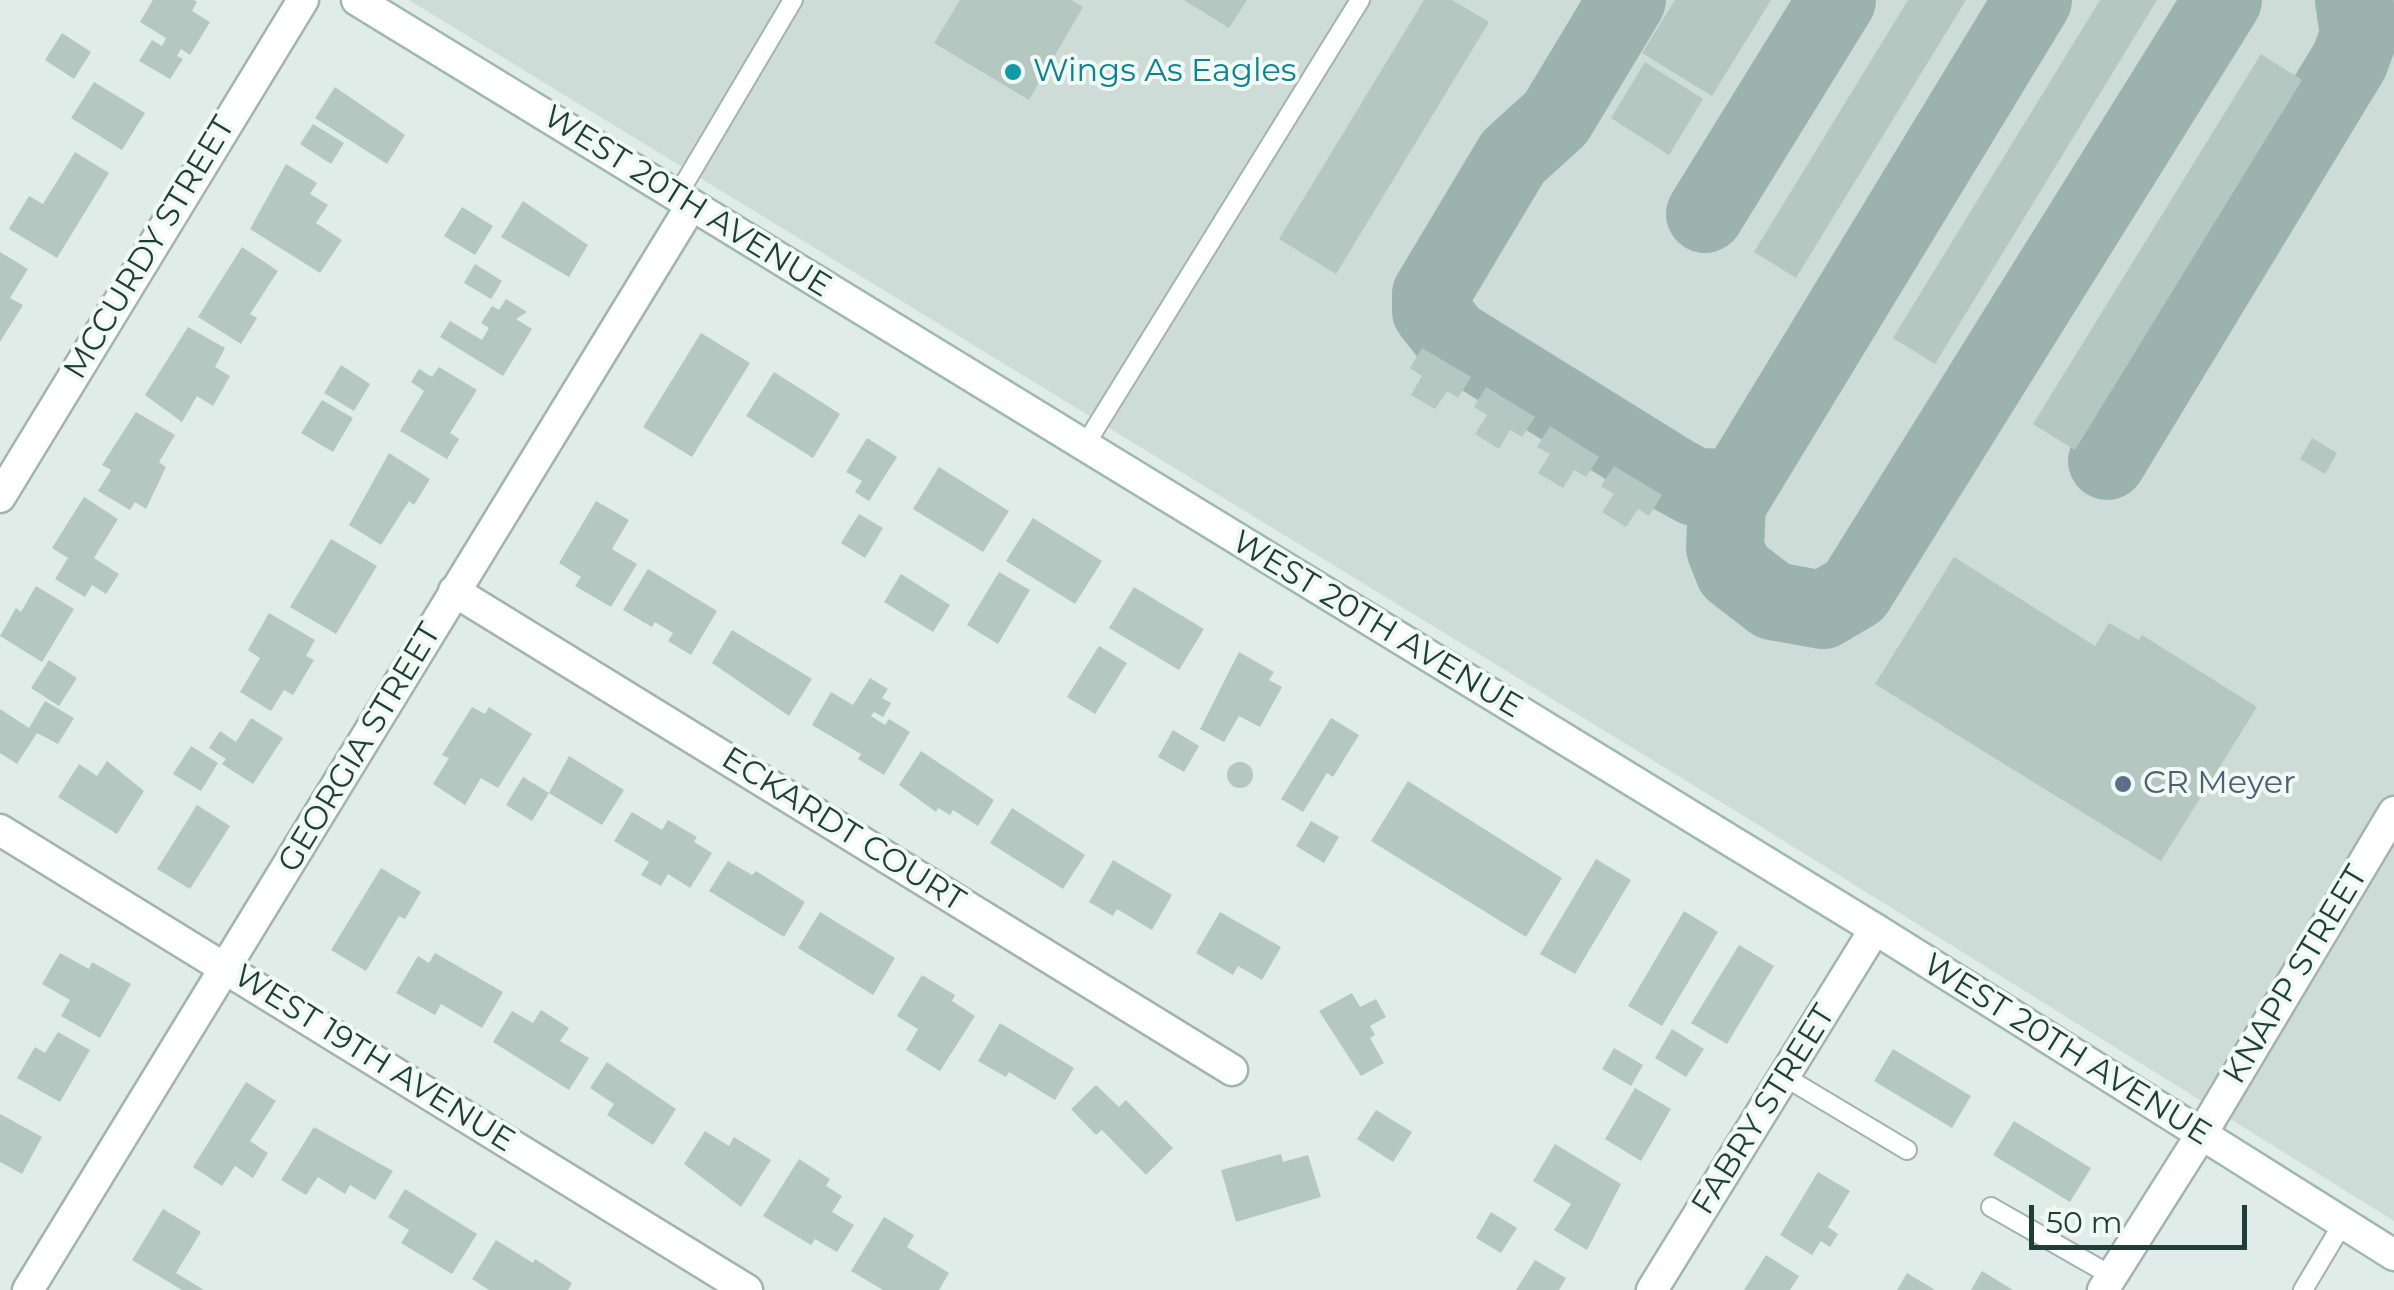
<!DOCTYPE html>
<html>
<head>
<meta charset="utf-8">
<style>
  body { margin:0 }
  #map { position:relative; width:2394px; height:1290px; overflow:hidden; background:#e0ece7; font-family:Montserrat,sans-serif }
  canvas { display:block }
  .scale { position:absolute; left:2029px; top:1205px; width:218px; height:45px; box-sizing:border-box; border:5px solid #1f3e38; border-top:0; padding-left:12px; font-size:30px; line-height:35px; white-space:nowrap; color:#1f3e38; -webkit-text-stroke:8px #f1f9f5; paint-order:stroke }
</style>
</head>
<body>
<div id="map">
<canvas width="2394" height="1290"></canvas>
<div class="scale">50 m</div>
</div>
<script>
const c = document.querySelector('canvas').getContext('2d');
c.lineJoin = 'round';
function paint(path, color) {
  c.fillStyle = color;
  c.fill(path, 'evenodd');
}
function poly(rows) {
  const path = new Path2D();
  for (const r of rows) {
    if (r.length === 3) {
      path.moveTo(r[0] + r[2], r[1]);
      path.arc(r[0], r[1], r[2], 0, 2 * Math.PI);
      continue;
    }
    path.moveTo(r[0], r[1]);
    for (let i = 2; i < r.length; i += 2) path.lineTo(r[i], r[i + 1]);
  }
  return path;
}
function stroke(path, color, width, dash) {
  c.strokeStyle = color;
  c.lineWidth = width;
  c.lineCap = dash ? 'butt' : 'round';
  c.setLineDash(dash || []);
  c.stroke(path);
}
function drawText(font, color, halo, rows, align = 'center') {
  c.font = font + ' Montserrat,sans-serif';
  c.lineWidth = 8;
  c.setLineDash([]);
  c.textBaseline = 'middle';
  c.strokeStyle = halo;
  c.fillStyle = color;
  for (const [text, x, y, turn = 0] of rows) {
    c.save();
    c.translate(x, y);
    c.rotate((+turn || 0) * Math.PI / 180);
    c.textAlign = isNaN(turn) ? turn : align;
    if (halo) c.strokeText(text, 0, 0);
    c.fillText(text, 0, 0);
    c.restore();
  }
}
const built = poly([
  [409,0,2394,0,2394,1221,1747,818]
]);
const taxiway = poly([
  [1627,0,1556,118,1513,157,1431,294,1431,311,1452,338,1673,475,1695,487,1734,488],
  [2033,0,1727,504,1725,548,1734,571,1773,601,1823,610,1855,591,2223,0],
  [1705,214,1837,0],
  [2107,461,2350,60,2359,35,2354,0]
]);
const building = poly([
  [153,0,194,0,197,2,192,11,210,22,190,55,181,49,177,56,183,59,170,79,139,61,152,40,162,46,166,38,140,22],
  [960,0,1071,0,1083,7,1029,100,934,43],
  [1184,0,1247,0,1229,28],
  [1424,0,1452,0,1489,22,1336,274,1279,239],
  [1675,0,1771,0,1712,96,1642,53],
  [1908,0,1966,0,1796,278,1754,252],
  [2100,0,2157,0,1935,364,1893,338],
  [62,33,91,52,74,79,45,60],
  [2261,54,2302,80,2075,450,2033,424],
  [1645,62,1703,99,1669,155,1611,118],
  [94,82,145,113,122,150,71,118],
  [335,87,405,135,387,164,315,118],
  [313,124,344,143,331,164,300,144],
  [75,152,109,173,57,258,9,229,29,196,43,204],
  [286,164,317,183,310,194,328,205,316,223,342,240,320,273,250,229],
  [523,201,588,245,569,277,501,237],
  [462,207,493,226,475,255,444,236],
  [242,247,278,271,250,314,257,318,241,344,198,317],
  [0,252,28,269,10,298,23,305,0,342],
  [475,264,502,281,491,299,464,283],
  [506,299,527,312,516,319,532,329,503,376,440,337,450,321,482,340,489,328,481,323,492,306,499,310],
  [188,327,225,348,215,367,230,376,213,406,197,396,182,422,145,395],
  [701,333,750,363,692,457,643,427],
  [1422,348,1471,377,1458,398,1447,391,1435,409,1411,395,1422,376,1410,368],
  [341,365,370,384,354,411,324,393],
  [439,367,477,390,450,433,459,439,447,459,400,431,424,391,411,382,419,369,432,377],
  [774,372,840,414,813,458,746,416],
  [1486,387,1535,417,1522,437,1510,430,1499,449,1475,434,1487,415,1474,407],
  [322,400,353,418,333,452,301,433],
  [136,412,175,435,159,462,166,467,146,509,135,502,130,510,98,491,111,470,102,465],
  [1550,426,1599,457,1586,477,1574,470,1563,488,1538,473,1550,454,1537,447],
  [867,438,897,457,869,501,855,492,862,481,846,472],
  [2312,438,2337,453,2325,474,2300,459],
  [389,453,430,479,414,505,409,501,381,545,349,525],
  [1614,466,1662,495,1649,516,1638,509,1626,527,1602,512,1614,494,1601,486],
  [939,467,1009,511,983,552,913,509],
  [84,497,118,519,94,558,119,574,106,594,92,585,85,597,55,579,68,558,52,548],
  [596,501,629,520,612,549,637,564,611,607,575,586,581,577,559,563],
  [859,514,883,528,865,558,841,543],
  [1033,518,1102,561,1075,604,1006,561],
  [331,539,377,566,336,634,290,607],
  [1954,557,2095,646,2109,623,2139,640,2142,635,2257,707,2161,861,1875,684],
  [648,569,717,611,691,655,668,641,673,633,655,622,652,627,623,610],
  [999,572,1030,590,998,644,967,625],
  [901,574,950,605,933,632,884,602],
  [36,586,74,609,42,662,0,636,16,608,21,612],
  [1134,587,1204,629,1179,670,1109,628],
  [269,613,315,640,306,656,314,660,293,695,284,690,271,711,240,692,260,658,248,650],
  [732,630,812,679,789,716,712,663],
  [1099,646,1127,663,1095,714,1067,697],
  [1239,652,1274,672,1269,680,1282,687,1260,727,1239,716,1224,742,1200,729],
  [49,660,77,678,59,706,31,688],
  [870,678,888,689,882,698,891,703,883,717,874,712,871,716,885,725,889,719,910,732,884,775,858,759,861,754,812,725,831,692,853,705],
  [45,701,74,718,58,744,37,733,17,764,0,753,0,709,29,728],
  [472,707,485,714,489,707,532,734,498,788,481,778,465,805,433,784,449,758,442,755],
  [251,718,283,738,253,784,222,764,226,759,209,748,220,731,236,742],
  [1331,718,1359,735,1333,777,1327,773,1303,812,1281,799],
  [1173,730,1199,746,1184,772,1158,757],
  [191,746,218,763,201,791,173,774],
  [921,751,994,800,978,826,953,810,950,815,938,808,936,812,899,785],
  [569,756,624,790,602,825,549,793],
  [107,761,144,791,117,834,58,797,79,764,97,776],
  [1240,775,13],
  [523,777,549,793,532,821,506,805],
  [1408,781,1562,878,1526,937,1371,841],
  [197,805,230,826,190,889,157,869],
  [1012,808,1085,855,1063,889,990,843],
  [632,812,662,830,668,820,697,837,694,842,712,853,690,888,668,874,661,886,641,875,649,862,614,841],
  [1311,821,1339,837,1324,863,1296,846],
  [1596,859,1631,880,1575,974,1540,954],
  [1113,860,1172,895,1152,930,1117,909,1113,916,1089,902],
  [728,861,752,875,756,871,805,902,784,937,709,891],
  [381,868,421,892,405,919,399,916,366,971,331,950],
  [1684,911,1718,932,1662,1026,1628,1006],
  [820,912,895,958,873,995,798,948],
  [1220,912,1281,947,1262,980,1238,966,1233,975,1196,953],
  [1739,945,1774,966,1727,1044,1691,1023],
  [60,953,89,969,92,962,131,984,100,1038,61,1016,70,1000,42,984],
  [435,953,503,992,482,1028,441,1004,435,1015,396,993,418,956,429,963],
  [922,975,955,995,952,1001,975,1016,940,1071,906,1050,918,1029,897,1016],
  [1352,993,1360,1007,1376,999,1386,1017,1370,1026,1375,1035,1370,1038,1384,1063,1361,1076,1319,1011],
  [541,1010,569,1028,560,1041,589,1058,569,1090,493,1042,512,1011,533,1023],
  [1000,1023,1074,1068,1055,1100,1009,1072,1006,1077,978,1061],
  [1672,1029,1704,1049,1686,1077,1655,1058],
  [58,1032,90,1050,60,1102,17,1078,35,1047,45,1053],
  [1614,1048,1643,1065,1631,1086,1602,1069],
  [1893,1049,1971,1096,1952,1128,1874,1081],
  [607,1062,676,1109,653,1145,607,1115,614,1104,590,1088],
  [246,1082,276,1101,250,1141,268,1153,253,1178,235,1166,222,1186,193,1167],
  [1096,1085,1119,1107,1126,1100,1173,1148,1146,1175,1102,1130,1096,1135,1071,1109],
  [1635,1088,1671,1109,1641,1161,1605,1139],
  [1376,1110,1412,1132,1393,1162,1357,1139],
  [0,1114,42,1137,22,1174,0,1162],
  [2014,1121,2091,1168,2070,1202,1993,1155],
  [314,1127,393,1171,375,1200,350,1185,345,1194,318,1177,306,1195,281,1180],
  [705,1131,729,1146,734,1137,771,1160,741,1207,684,1164],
  [1555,1144,1621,1184,1587,1250,1554,1230,1571,1204,1533,1181],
  [1281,1154,1283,1162,1308,1155,1321,1197,1236,1222,1221,1170],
  [799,1159,830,1179,826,1186,842,1196,832,1212,854,1225,837,1252,815,1239,811,1245,763,1216],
  [1818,1172,1850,1191,1828,1227,1838,1234,1830,1247,1821,1241,1812,1255,1780,1235],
  [405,1189,477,1234,452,1274,401,1243,409,1230,388,1217],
  [163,1209,201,1232,176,1273,204,1290,182,1290,132,1260],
  [1491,1212,1517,1228,1501,1253,1476,1238],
  [884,1217,914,1235,907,1247,949,1273,939,1290,883,1290,851,1271],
  [496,1240,533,1263,535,1259,572,1283,568,1290,489,1290,472,1279],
  [1766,1255,1799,1276,1790,1290,1744,1290],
  [1535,1260,1566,1278,1559,1290,1516,1290],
  [1982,1271,2013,1290,1971,1290],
  [1907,1273,1935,1290,1897,1290]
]);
const service = poly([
  [677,196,793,0],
  [1085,445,1360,0],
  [1785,1077,1907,1150],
  [1991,1207,2112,1276],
  [2303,1290,2343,1223]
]);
const minor = poly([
  [0,497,303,0],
  [454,591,1232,1070],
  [0,830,747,1290],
  [2201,1135,2394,812],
  [28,1290,691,206],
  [1652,1290,1875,929]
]);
const tertiary = poly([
  [2103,1290,2201,1135]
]);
const secondary = poly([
  [357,0,1875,929,2394,1255]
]);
const markers = [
  [1013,72,10,"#0f9aa8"],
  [2123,784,10,"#5c6f8a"]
];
const cultureNames = [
  ["Wings As Eagles",1033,72]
];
const streetNames = [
  ["WEST 20TH AVENUE",687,202,32],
  ["MCCURDY STREET",150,248,-59],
  ["WEST 20TH AVENUE",1377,625,31],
  ["GEORGIA STREET",360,748,-59],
  ["ECKARDT COURT",843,830,32],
  ["KNAPP STREET",2296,975,-59],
  ["WEST 20TH AVENUE",2067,1050,32],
  ["WEST 19TH AVENUE",374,1059,32],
  ["FABRY STREET",1764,1110,-58]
];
const serviceNames = [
  ["CR Meyer",2143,784]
];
paint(built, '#cedcd7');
stroke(taxiway, '#9cb3ad', 78);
paint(building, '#b5c7c1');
stroke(service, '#a2b4af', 22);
stroke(minor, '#a2b4af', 35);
stroke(tertiary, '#a2b4af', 35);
stroke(secondary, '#9db9b1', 35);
stroke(service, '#fff', 18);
stroke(minor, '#fff', 30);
stroke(tertiary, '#fff', 30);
stroke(secondary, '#fff', 30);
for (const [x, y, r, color] of markers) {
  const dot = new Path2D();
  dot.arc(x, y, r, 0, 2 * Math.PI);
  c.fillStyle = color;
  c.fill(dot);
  stroke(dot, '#f1f9f5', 4);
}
drawText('32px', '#0d838f', '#f1f9f5', cultureNames, 'left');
drawText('32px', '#1f3e38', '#f1f9f5', streetNames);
drawText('32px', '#4e5e75', '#f1f9f5', serviceNames, 'left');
</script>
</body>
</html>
